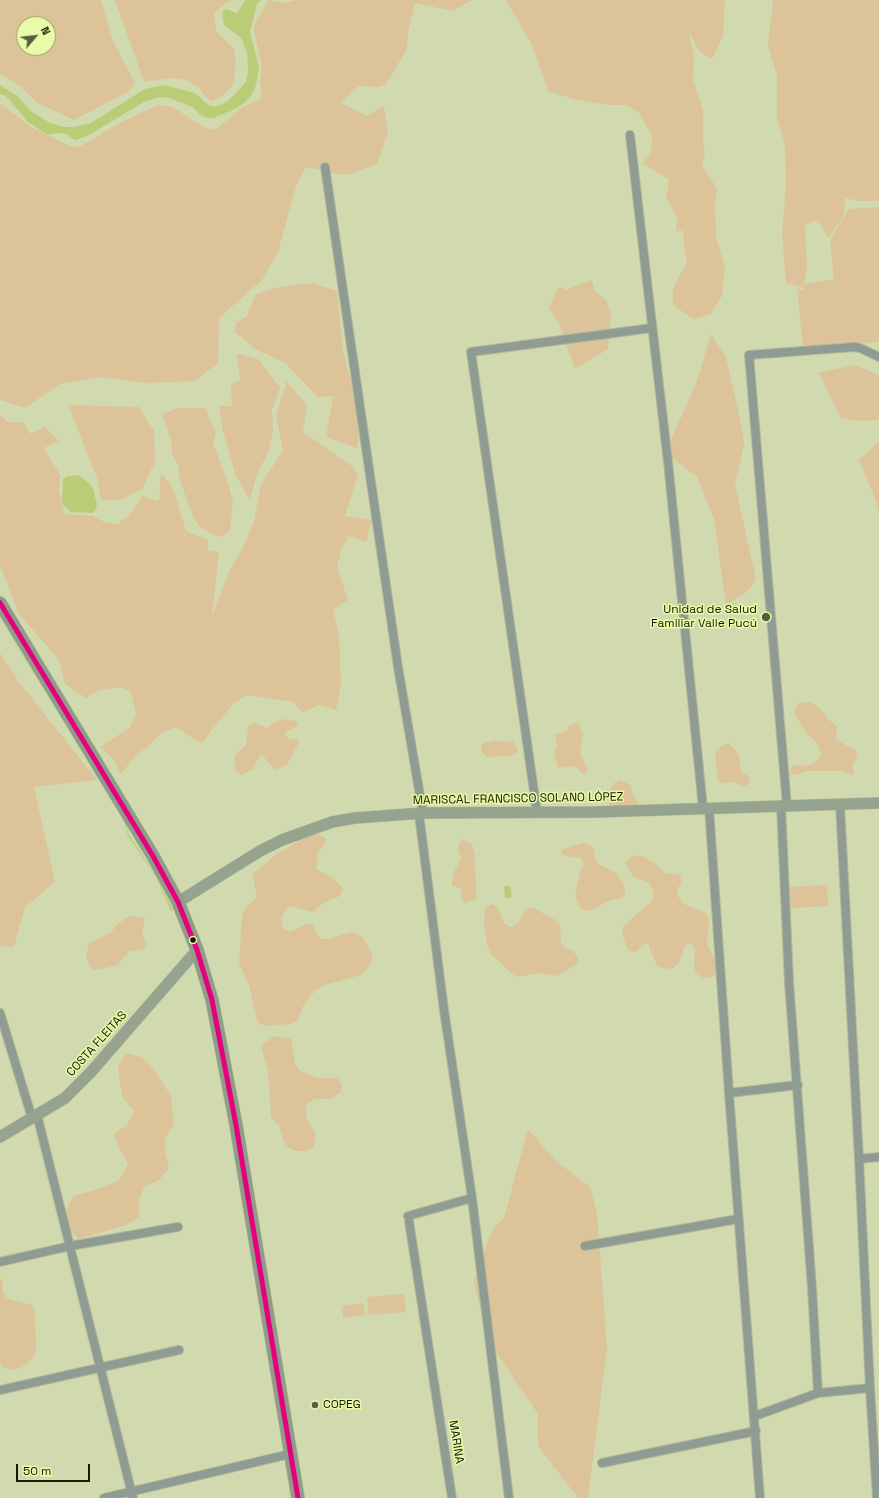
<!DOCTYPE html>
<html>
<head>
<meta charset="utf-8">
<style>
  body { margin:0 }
  #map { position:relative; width:879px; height:1498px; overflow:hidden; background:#d1daae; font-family:"Space Grotesk",sans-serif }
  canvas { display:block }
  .north { position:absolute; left:16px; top:16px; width:40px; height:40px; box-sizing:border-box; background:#e9fba8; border:1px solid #95a165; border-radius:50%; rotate:62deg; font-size:11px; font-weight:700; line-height:16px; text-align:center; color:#161b00 }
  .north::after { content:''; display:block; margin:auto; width:14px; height:18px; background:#575e3d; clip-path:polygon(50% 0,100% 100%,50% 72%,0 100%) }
  .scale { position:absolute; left:16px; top:1464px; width:74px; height:18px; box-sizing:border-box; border:2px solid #161b00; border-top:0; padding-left:5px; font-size:12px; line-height:14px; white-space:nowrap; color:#161b00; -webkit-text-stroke:3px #e9fba8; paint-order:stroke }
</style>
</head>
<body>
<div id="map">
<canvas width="879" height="1498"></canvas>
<div class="north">N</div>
<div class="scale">50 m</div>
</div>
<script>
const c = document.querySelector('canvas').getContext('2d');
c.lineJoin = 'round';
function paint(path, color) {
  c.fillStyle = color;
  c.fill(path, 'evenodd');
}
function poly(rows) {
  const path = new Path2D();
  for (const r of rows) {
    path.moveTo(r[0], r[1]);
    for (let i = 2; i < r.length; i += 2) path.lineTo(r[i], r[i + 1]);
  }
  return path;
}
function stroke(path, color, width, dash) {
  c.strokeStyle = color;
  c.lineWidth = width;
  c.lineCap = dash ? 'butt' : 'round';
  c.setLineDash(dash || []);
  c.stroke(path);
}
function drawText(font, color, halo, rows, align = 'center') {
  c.font = font + ' "Space Grotesk",sans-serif';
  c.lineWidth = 3;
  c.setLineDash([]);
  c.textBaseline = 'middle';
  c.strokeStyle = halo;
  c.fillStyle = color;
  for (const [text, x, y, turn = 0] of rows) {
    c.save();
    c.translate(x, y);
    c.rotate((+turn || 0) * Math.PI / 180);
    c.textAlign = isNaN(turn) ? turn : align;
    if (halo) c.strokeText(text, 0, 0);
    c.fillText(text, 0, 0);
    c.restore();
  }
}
const green = poly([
  [0,0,101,0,112,39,135,83,128,92,74,120,36,102,21,87,0,73],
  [24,24,48,24,48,48,24,48],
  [115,0,237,0,228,1,214,13,216,31,234,49,236,63,233,85,222,96,213,101,207,98,199,87,184,79,171,78,144,82],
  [269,0,284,3,296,0,473,0,452,11,415,3,408,33,407,49,386,84,379,87,359,86,341,103,367,116,384,106,388,132,377,164,351,174,337,174,306,167,296,186,278,252,262,280,219,318,218,363,195,381,144,383,100,377,60,384,25,408,0,400,0,106,1,104,31,127,72,147,81,146,118,124,157,105,173,107,199,124,210,130,218,128,240,109,262,98,260,82,262,66,253,27],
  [506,0,725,0,723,36,712,59,701,53,689,34,694,57,693,79,703,110,703,140,705,153,702,166,717,188,715,206,716,237,725,267,722,296,711,314,693,319,673,305,673,288,687,262,683,240,684,231,676,231,677,216,666,198,669,180,642,163,651,154,652,136,639,113,627,105,608,105,573,99,548,91,533,47],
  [773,0,879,0,879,201,858,201,845,198,844,216,828,238,818,220,805,225,807,267,804,288,786,283,782,234,786,186,785,144,777,118,777,76,768,45],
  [879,207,879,342,803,347,797,289,803,290,806,284,834,279,830,240,849,209],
  [592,280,595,291,606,300,611,314,608,349,575,369,558,321,549,308,557,289,563,287,565,290],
  [312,283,337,291,343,351,353,389,360,425,357,448,326,437,333,396,318,397,285,363,256,349,235,332,236,323,247,316,256,294,280,287],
  [711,334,726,357,742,428,744,445,735,484,756,580,746,592,726,605,714,519,697,477,665,453,696,384],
  [240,354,258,359,280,388,272,410,273,431,268,453,257,474,250,501,235,473,222,428,219,405,232,407,231,385,240,380,237,357,235,355],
  [854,365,879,375,879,420,862,421,841,418,819,373],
  [287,381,307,406,303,432,352,466,358,474,345,516,372,520,366,542,349,536,341,550,337,567,348,600,333,610,339,635,341,685,336,710,319,705,303,713,293,702,247,695,234,703,211,731,202,744,176,727,161,734,133,759,120,775,115,761,101,747,130,727,136,714,131,693,121,687,99,690,86,698,65,684,59,660,19,614,0,565,0,415,8,422,23,422,31,434,45,427,59,441,44,448,60,475,59,490,64,514,93,516,106,523,117,524,130,515,142,496,159,501,161,473,173,488,186,531,208,540,208,551,219,552,212,616,229,571,243,548,254,521,261,485,283,450,276,415],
  [68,405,139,407,154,431,155,462,142,489,120,500,101,500,97,478],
  [178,408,206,408,210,421,216,431,213,443,228,483,233,502,230,529,223,537,214,535,199,526,194,519,180,481,178,465,172,454,172,445,162,412,163,414],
  [879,442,879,513,875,499,859,460],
  [0,653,19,682,97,780,34,787,55,882,25,907,14,947,0,946],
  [803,702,812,703,822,710,826,717,837,727,836,739,856,751,857,758,852,765,854,772,853,776,841,771,809,771,793,775,790,772,793,765,805,766,813,763,819,758,821,754,817,743,805,731,793,711,799,703],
  [280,719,296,721,298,726,284,733,289,739,300,740,287,765,276,770,261,754,252,770,241,775,235,770,235,755,246,745,248,726,256,723,267,728],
  [578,723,583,733,580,753,587,768,587,772,583,774,574,766,558,768,554,754,557,746,555,734,566,731,570,725],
  [494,740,506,742,514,741,518,752,511,756,487,757,481,752,482,744],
  [729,743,739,755,741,771,750,778,750,782,744,787,733,782,721,783,718,780,715,752,721,746],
  [619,780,631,785,634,797,638,804,638,808,610,807,609,804,612,796,611,788,613,784],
  [319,834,326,839,324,846,318,852,316,869,331,877,343,888,340,896,325,902,312,912,289,906,284,912,281,920,283,928,290,932,304,925,312,924,320,939,328,939,350,932,358,934,364,939,372,954,371,963,361,975,322,986,315,991,304,1004,298,1020,291,1024,266,1026,258,1023,249,985,239,963,242,916,245,908,257,897,252,874,277,854,304,838],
  [461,839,472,844,475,855,476,899,465,903,462,900,461,888,452,886,452,882,455,870,461,859,458,848],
  [582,843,590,845,594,850,595,859,600,865,615,872,624,885,626,894,619,899,611,900,589,911,581,909,575,895,580,872,584,865,581,858,565,856,560,850],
  [639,855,654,862,665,873,681,875,681,883,677,890,679,898,684,904,706,913,709,920,707,944,718,964,718,972,712,977,704,978,696,974,694,966,695,949,690,942,684,948,679,963,673,968,664,969,657,965,650,950,648,942,636,952,628,950,622,934,623,926,654,899,653,891,649,883,634,877,625,864,630,857],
  [827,885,828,906,791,908,790,887],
  [491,904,498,908,504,923,510,927,518,923,525,909,533,908,554,919,560,925,561,941,564,948,572,950,578,957,577,964,556,976,540,973,516,977,492,955,488,948,484,925,485,908],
  [129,916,145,918,142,934,146,941,145,949,129,951,119,964,115,966,95,970,91,968,86,958,89,943,111,932,119,923],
  [274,1036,291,1039,295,1063,299,1070,317,1078,337,1078,342,1084,341,1092,331,1099,315,1099,308,1103,306,1106,306,1117,316,1134,314,1146,308,1151,296,1151,285,1146,279,1126,271,1117,268,1070,261,1046],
  [126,1053,141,1057,153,1068,171,1096,174,1125,165,1138,165,1153,169,1168,159,1180,144,1187,139,1201,139,1217,126,1225,79,1239,67,1228,66,1211,73,1196,105,1187,120,1179,128,1164,120,1150,114,1134,127,1125,134,1111,123,1098,120,1084,118,1067],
  [528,1129,556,1161,590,1187,597,1214,607,1348,588,1498,578,1498,538,1446,538,1414,487,1339,474,1281,493,1228,504,1218],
  [0,1276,3,1285,3,1293,8,1299,32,1305,35,1312,36,1351,33,1357,21,1368,13,1370,4,1368,0,1364],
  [404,1294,406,1312,369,1315,367,1297],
  [363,1303,365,1315,343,1318,342,1306]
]);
const water = poly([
  [245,0,261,0,257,4,250,32,259,67,256,85,251,96,243,104,231,111,213,118,208,118,202,116,192,107,167,97,156,98,144,102,87,136,75,140,66,134,56,133,48,135,29,123,6,96,0,94,0,85,17,96,32,112,50,123,64,127,74,127,91,123,145,89,163,85,195,93,207,104,214,107,227,102,246,82,248,72,247,52,241,38,224,25,222,12,226,9,237,13],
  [78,475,90,484,94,491,97,507,93,513,71,512,64,506,62,501,63,479,68,476],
  [0,621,52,699,125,821,128,833,156,876,173,910,171,911,156,877,128,836,124,821,51,700],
  [504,886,510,886,512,897,505,898]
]);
const street = poly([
  [630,135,668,462,703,808],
  [325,167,398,667,423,813],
  [840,805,859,1159,870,1388,877,1498],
  [781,806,789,982,812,1288,818,1393],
  [787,806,749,355,854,347,860,348,879,357],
  [709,808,729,1093,760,1498],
  [537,812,471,352,652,328],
  [419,814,444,1010,472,1198,509,1498],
  [0,1013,32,1118],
  [729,1093,798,1085],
  [37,1115,133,1498],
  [859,1159,879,1157],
  [408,1216,472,1198],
  [409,1221,452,1498],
  [585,1246,738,1219],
  [0,1262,70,1246,178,1227],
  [0,1390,179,1350],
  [755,1416,818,1393,870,1388],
  [602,1463,756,1431],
  [104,1498,290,1454]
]);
const secondary = poly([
  [178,902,260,851,282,840,332,822,355,818,423,813,596,812,879,803],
  [0,1137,65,1098,91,1072,197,950]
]);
const primary = poly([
  [0,603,153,856,178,902,197,950,212,1000,236,1125,298,1498]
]);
const bus1 = poly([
  [0,603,153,856,178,902,197,950,212,1000,236,1125,298,1498]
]);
const markers = [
  [766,617,5,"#575e3d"],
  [193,940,3.5,"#161b00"],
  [315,1405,4,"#575e3d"]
];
const poiNames = [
  ["Unidad de Salud",757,610],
  ["Familiar Valle Pucú",757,624],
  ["COPEG",323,1405,"left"]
];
const streetNames = [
  ["MARISCAL FRANCISCO SOLANO LÓPEZ",518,799,-1],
  ["COSTA FLEITAS",97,1044,-48],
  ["MARINA",456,1442,81]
];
paint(green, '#ddc399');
paint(water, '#bbcc76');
stroke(street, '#b1b896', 10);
stroke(secondary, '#b1b896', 12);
stroke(primary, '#b1b896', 14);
stroke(street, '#8f9c93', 8);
stroke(secondary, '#95a38f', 11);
stroke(primary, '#8e9c89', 13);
stroke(bus1, '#e5007d', 5);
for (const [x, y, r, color] of markers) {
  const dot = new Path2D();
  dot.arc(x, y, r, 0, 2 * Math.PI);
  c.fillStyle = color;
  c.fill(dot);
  stroke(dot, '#e9fba8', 1.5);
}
drawText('12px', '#161b00', '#e9fba8', poiNames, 'right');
drawText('12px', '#161b00', '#e9fba8', streetNames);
</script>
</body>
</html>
